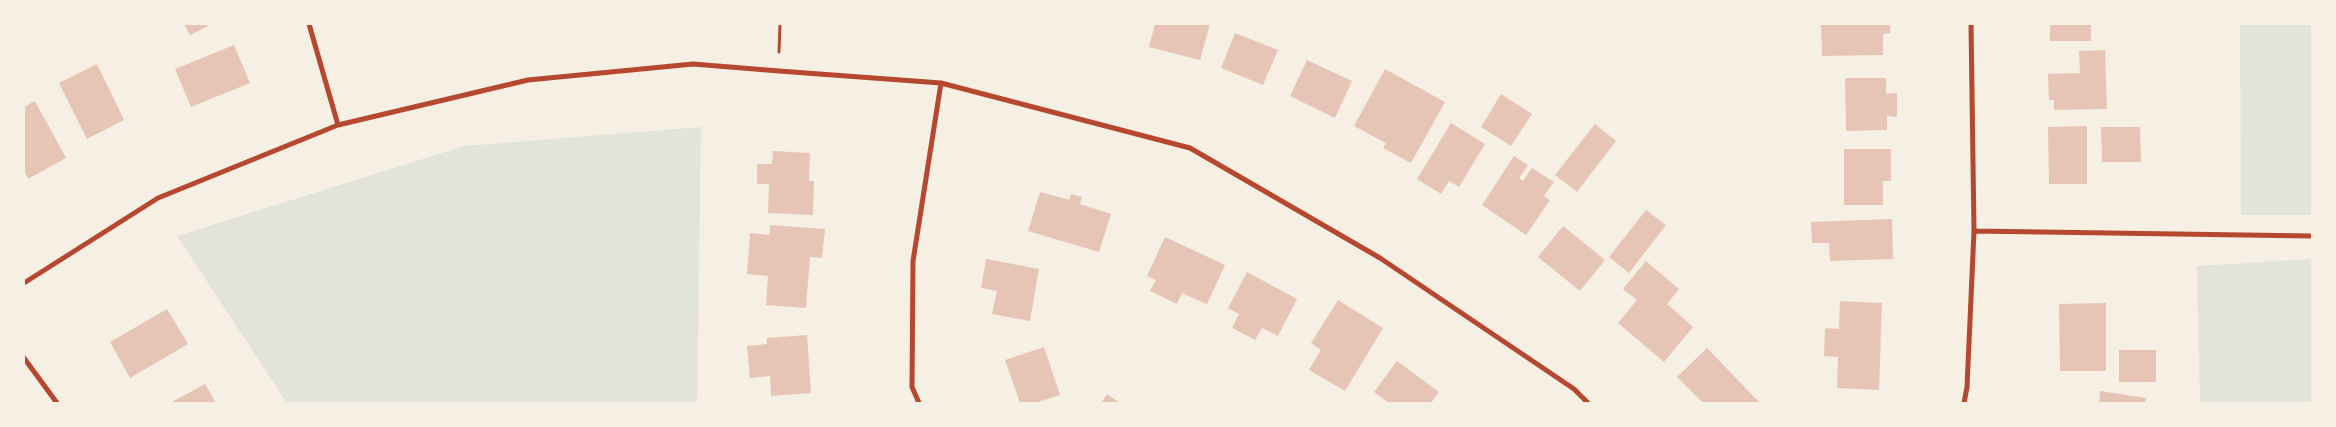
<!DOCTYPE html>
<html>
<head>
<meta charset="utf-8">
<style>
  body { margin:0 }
  #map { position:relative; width:2336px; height:427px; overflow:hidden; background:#f6efe4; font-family:Commissioner,sans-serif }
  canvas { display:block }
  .frame { position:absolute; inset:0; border:25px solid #f6efe4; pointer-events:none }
</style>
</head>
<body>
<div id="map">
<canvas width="2336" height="427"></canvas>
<div class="frame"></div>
</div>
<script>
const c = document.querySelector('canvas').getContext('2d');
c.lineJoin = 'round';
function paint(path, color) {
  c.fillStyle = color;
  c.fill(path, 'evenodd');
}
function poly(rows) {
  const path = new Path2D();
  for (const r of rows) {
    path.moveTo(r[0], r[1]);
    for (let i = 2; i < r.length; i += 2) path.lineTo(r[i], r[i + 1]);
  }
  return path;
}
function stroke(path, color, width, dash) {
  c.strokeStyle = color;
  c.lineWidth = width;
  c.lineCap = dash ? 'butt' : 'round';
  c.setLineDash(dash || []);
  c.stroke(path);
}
const green = poly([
  [2240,24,2312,24,2312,215,2241,215],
  [701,127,697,403,287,403,177,236,464,146],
  [2312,259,2312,403,2200,403,2197,266]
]);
const building = poly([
  [184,24,212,24,190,35],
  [1155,24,1210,24,1200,60,1149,47],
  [1821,24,1890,24,1890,33,1883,34,1883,55,1822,56],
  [2050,24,2091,24,2091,41,2050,41],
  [1235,33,1278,50,1263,85,1221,68],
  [234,45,250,83,191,107,175,69],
  [2105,50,2107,109,2054,110,2054,100,2049,100,2048,74,2080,73,2079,51],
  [1307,60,1352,81,1335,118,1290,96],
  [97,64,124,120,87,139,59,83],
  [1385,69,1445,102,1411,163,1383,148,1386,143,1354,126],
  [1845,78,1886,78,1886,94,1897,93,1897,117,1887,116,1887,130,1846,131],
  [1501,94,1532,114,1511,146,1481,127],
  [35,101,66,158,28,179,24,170,24,107],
  [1451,123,1485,144,1459,187,1449,181,1441,194,1417,179],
  [1595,124,1616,141,1577,192,1555,175],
  [2087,126,2087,184,2049,184,2048,127],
  [2101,127,2140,127,2141,162,2102,162],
  [1844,149,1891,149,1891,181,1883,181,1883,205,1844,205],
  [773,151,810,153,809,181,814,181,813,215,768,213,769,184,757,184,757,164,772,164],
  [1514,156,1528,165,1519,178,1523,181,1532,168,1554,182,1544,196,1550,200,1526,235,1482,205],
  [1040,192,1069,200,1071,194,1082,197,1080,204,1111,214,1099,252,1028,231],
  [1646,210,1666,225,1629,273,1609,257],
  [1892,219,1893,259,1830,261,1829,243,1812,243,1811,222],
  [770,225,825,229,822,258,810,257,806,308,766,305,768,276,747,274,750,233,770,235],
  [1563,226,1605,260,1580,291,1538,257],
  [1165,237,1225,265,1207,304,1182,293,1177,304,1150,291,1156,280,1147,276],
  [986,259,1039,269,1030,321,992,314,997,291,981,288],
  [1646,261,1679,289,1667,304,1693,327,1664,362,1618,323,1637,300,1623,289],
  [1247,272,1297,299,1278,336,1262,328,1255,340,1232,328,1239,314,1228,308],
  [1338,300,1383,328,1345,391,1309,370,1321,350,1311,343],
  [1840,301,1882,303,1879,390,1837,388,1838,357,1824,356,1825,328,1839,329],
  [2106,303,2106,371,2060,371,2059,304],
  [167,309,188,344,130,378,110,342],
  [807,335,811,393,771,396,770,376,750,378,747,346,767,344,767,338],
  [1044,347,1060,395,1035,403,1020,403,1005,360],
  [1707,348,1760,403,1703,403,1677,377],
  [2119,350,2156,350,2156,382,2119,382],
  [1397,361,1439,392,1431,403,1389,403,1374,392],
  [205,384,216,403,170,403],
  [2100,391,2146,398,2145,403,2099,403],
  [1107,394,1120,403,1101,403]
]);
const path = poly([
  [779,52,780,24]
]);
const minor = poly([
  [309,24,338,125],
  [1974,231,2312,236],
  [24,283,158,198,338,125,528,80,693,64,779,71,941,83,1190,148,1380,258,1574,389,1588,403],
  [24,358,57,403],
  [919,403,912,387,913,261,941,83],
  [1964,403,1967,387,1974,231,1971,24]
]);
paint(green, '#e2e4dc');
paint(building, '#e6c5b7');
stroke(path, '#b5482f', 3);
stroke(minor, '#b5482f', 5);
</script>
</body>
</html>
